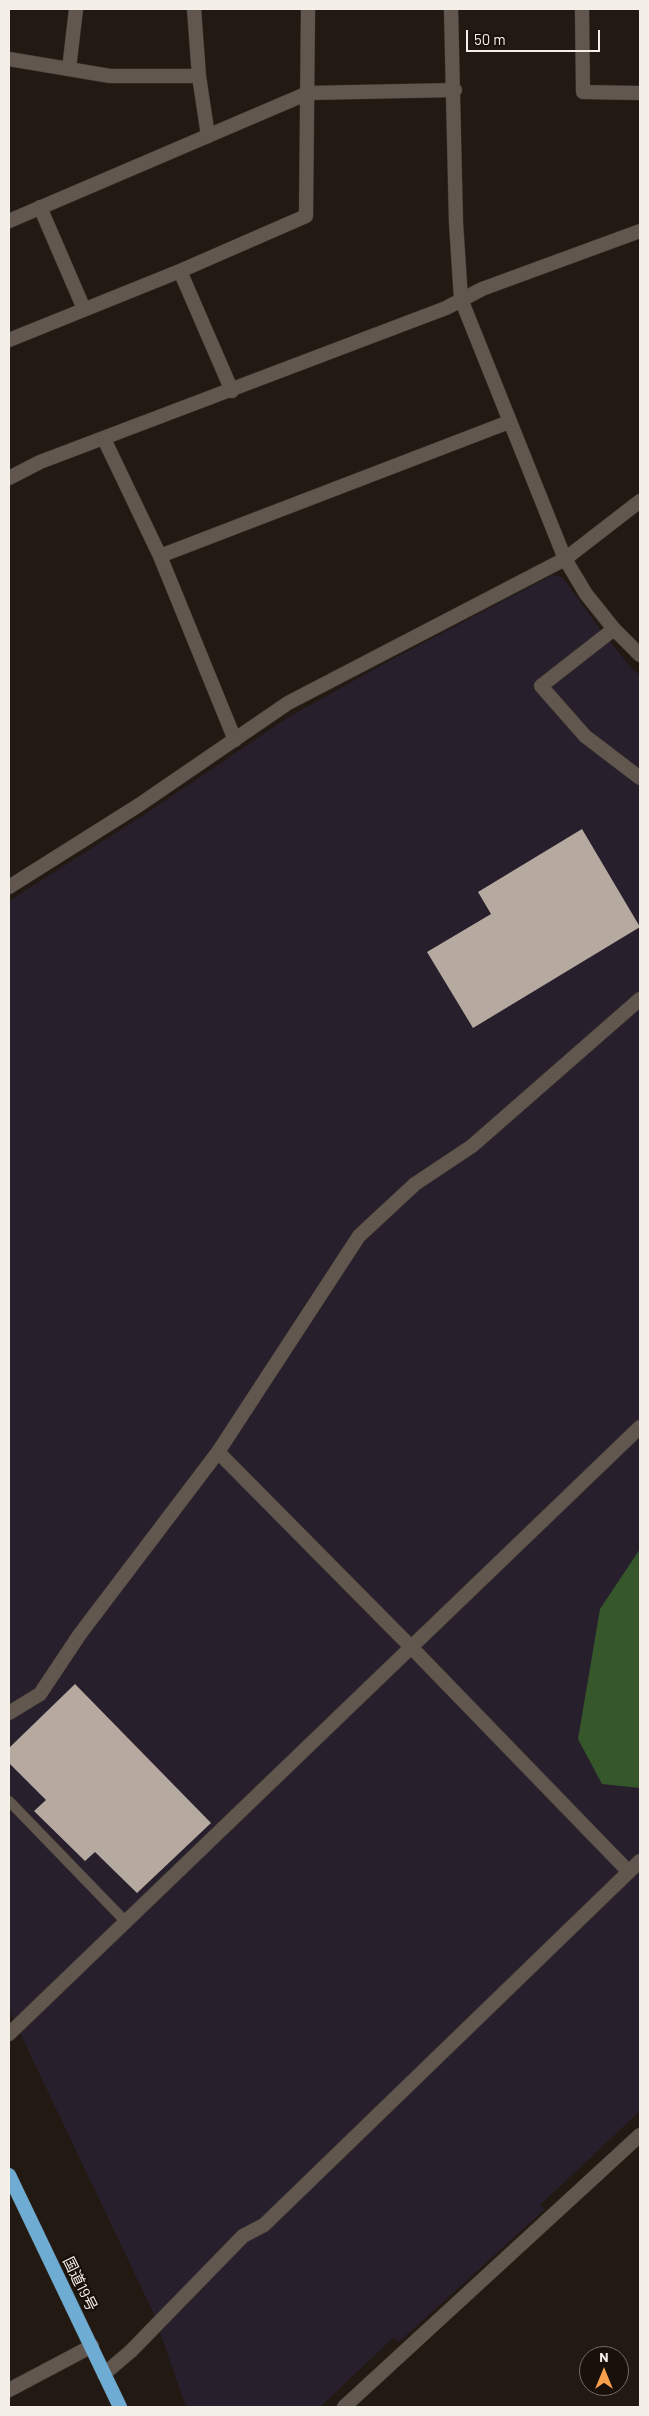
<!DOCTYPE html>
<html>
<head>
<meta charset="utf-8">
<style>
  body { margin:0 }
  #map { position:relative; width:649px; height:2416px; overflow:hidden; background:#221a12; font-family:Barlow,sans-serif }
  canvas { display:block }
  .frame { position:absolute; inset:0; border:10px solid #f5efe9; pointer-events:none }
  .north { position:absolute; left:579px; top:2346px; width:50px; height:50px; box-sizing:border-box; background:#191109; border:1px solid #716a63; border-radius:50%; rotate:0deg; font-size:14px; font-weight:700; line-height:20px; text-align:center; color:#f5efe9 }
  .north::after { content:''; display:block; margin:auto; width:18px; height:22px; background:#f8a04b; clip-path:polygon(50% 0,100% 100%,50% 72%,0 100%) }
  .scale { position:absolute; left:466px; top:30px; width:134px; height:22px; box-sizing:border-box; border:2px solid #f5efe9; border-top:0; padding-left:6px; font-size:15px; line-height:18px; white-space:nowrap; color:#f5efe9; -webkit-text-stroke:4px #191109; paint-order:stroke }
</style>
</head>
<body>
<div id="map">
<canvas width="649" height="2416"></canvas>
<div class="frame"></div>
<div class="north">N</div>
<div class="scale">50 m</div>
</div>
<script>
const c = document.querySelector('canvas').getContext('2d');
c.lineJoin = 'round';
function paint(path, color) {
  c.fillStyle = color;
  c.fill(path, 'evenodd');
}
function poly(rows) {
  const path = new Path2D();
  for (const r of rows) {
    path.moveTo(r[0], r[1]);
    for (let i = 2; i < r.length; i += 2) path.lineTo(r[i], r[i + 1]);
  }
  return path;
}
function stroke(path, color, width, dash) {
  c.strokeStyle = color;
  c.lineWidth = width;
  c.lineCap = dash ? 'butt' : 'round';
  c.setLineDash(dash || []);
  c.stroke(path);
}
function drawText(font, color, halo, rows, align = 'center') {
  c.font = font + ' Barlow,"Noto Sans JP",sans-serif';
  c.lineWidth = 5;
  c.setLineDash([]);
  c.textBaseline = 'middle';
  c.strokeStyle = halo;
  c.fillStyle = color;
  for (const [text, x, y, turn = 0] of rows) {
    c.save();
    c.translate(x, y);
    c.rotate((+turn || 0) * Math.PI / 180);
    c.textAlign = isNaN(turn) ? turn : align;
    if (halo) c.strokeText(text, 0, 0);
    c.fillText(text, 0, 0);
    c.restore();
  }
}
const industrial = poly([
  [553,575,563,578,597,625,632,669,640,675,640,2111,540,2205,545,2209,399,2342,394,2337,320,2407,186,2407,153,2312,9,2010,9,901,150,811,287,718,389,661]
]);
const forest = poly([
  [640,1549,640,1788,602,1784,578,1739,600,1609]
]);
const building = poly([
  [582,829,640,927,473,1028,427,952,491,914,478,892],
  [75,1684,211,1823,137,1893,95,1852,85,1861,34,1811,46,1800,9,1763,9,1748]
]);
const service = poly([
  [9,1801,126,1922]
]);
const minor = poly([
  [582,9,583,92,640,93],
  [9,59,110,76,199,76],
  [69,69,76,9],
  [40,207,84,309],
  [9,221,308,93,455,90],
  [180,271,232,391],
  [461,299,565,559,586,594,614,629,640,655],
  [9,340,180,271,306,216,308,9],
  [104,439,160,556,235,740],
  [9,478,40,462,446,308,482,289,640,231],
  [160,556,509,422],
  [614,629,541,686,585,736,640,778],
  [9,887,139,805,288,703,565,559,640,501],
  [218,1452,412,1648,629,1872],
  [9,1713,40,1694,80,1634,218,1452,359,1236,415,1184,472,1146,640,999],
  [104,2374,131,2351,243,2236,264,2225,640,1861],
  [9,2390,92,2346]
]);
const tertiary = poly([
  [194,9,199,76,208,136],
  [451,9,456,223,461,299],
  [9,2034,640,1427],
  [344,2407,640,2135]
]);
const trunk = poly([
  [9,2175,120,2407]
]);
const streetNames = [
  ["国道19号",80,2284,64]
];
paint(industrial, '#281f2d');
paint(forest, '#35572a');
paint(building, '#b6aaa0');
stroke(service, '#3b342f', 11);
stroke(minor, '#3b342f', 15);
stroke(tertiary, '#3b342f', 15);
stroke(trunk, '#3b342f', 15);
stroke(service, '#62574e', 10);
stroke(minor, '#62574e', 14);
stroke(tertiary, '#62574e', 14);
stroke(trunk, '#6eacd4', 14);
drawText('15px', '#f5efe9', '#191109', streetNames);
</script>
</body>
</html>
